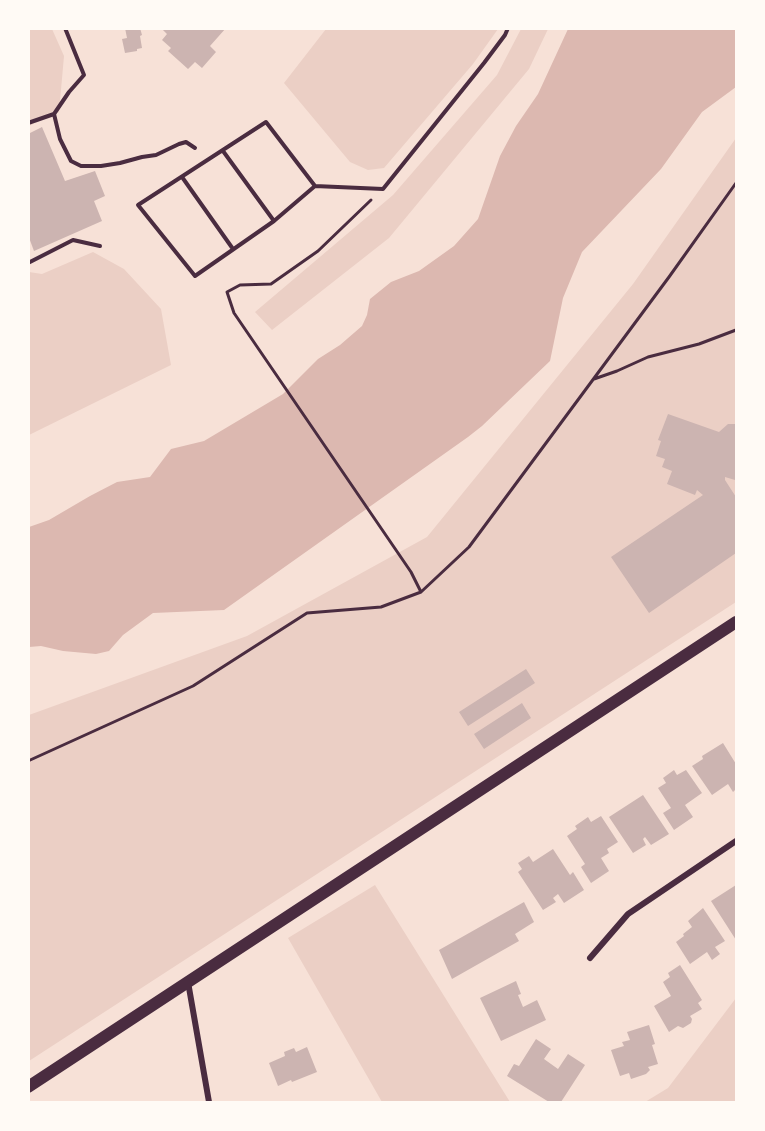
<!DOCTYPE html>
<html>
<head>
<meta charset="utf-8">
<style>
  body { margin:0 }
  #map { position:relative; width:765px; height:1131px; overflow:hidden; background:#f7e1d7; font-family:Montserrat,sans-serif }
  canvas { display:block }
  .frame { position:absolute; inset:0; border:30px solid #fffaf5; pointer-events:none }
</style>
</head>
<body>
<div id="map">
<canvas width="765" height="1131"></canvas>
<div class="frame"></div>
</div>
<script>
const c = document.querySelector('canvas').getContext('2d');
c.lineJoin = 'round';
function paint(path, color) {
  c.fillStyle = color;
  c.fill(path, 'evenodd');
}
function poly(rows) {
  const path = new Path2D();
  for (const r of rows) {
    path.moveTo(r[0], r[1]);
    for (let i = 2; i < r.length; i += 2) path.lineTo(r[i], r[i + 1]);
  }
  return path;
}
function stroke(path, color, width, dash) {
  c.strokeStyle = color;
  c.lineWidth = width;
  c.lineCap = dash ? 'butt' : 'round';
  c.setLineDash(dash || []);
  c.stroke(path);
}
const green = poly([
  [28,29,52,29,64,56,59,112,29,126],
  [326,29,326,28,498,29,473,64,384,168,368,170,350,162,284,83],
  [521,29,548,29,529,69,389,238,272,330,255,312,393,195,497,75],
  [736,138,736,602,29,1061,29,715,247,636,427,537,633,284],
  [93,252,124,269,161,309,171,365,29,435,29,272,42,274],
  [375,885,510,1102,382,1102,288,938],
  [736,998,736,1102,645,1102,668,1088]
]);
const water = poly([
  [568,29,736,29,736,87,702,112,661,169,582,252,563,298,550,361,482,426,468,437,224,610,153,613,123,635,109,651,96,654,63,651,41,646,29,647,29,527,49,520,90,496,117,482,150,477,171,449,204,441,283,394,318,359,340,345,362,326,367,315,370,299,391,282,419,271,454,246,478,219,500,156,516,126,538,94]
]);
const building = poly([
  [125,28,140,28,142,35,140,36,142,48,137,49,137,51,125,53,122,39,127,38],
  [161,28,226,28,210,46,216,52,202,68,195,62,188,69,168,51,171,48,162,40,167,34],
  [42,127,65,181,95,171,105,196,94,201,102,221,34,251,28,235,28,134],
  [668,414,719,432,728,424,736,424,736,475,735,480,725,477,725,480,736,497,736,553,649,613,611,557,703,495,697,490,695,495,667,484,672,471,662,467,665,459,656,456,661,441,658,440],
  [526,669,535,683,468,726,459,712],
  [522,703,531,718,484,749,474,734],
  [723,743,736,764,736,789,733,792,728,784,712,795,692,766,703,759,702,756],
  [674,770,677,775,686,770,702,793,685,805,693,817,674,830,663,813,671,808,658,788,666,783,663,778],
  [643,795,669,834,651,845,645,837,643,839,646,845,633,853,609,817],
  [601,816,618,842,607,849,609,853,601,858,609,871,591,883,581,867,585,864,567,836,577,829,575,826,588,817,591,822],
  [553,849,570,875,573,872,584,890,564,903,558,894,553,898,556,902,543,910,518,872,522,869,518,863,529,856,533,862],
  [736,885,736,940,711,901],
  [524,902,534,922,515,934,519,941,452,979,439,950],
  [703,908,725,941,715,947,720,954,712,960,707,952,690,964,676,942,684,936,683,934,692,927,688,921],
  [680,965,702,1000,698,1003,702,1009,690,1016,692,1019,691,1023,683,1028,678,1026,669,1032,654,1006,671,996,663,982,670,977,668,973],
  [516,981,521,994,518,995,523,1007,537,1000,546,1020,501,1041,480,998],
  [649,1025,655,1044,652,1045,658,1064,648,1067,650,1070,646,1074,631,1079,629,1073,620,1076,611,1050,624,1046,622,1042,630,1040,627,1032],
  [536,1039,551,1049,544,1059,558,1069,568,1054,585,1065,561,1102,549,1102,507,1076,514,1064,519,1066],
  [307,1047,317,1072,292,1082,291,1080,278,1086,269,1063,285,1056,284,1052,294,1048,296,1052]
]);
const path = poly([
  [371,200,318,251,271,284,240,285,227,292,234,313,411,572,421,592],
  [594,379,617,371,648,357,699,344,736,330],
  [28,761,193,686,307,613,381,607,421,592,469,547,669,277,736,183]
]);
const service = poly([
  [65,28,84,75,69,92,54,114,60,139,71,161,81,166,101,166,120,163,142,157,156,155,179,144,186,142,195,148],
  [28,123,54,114],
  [223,151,274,221],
  [182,177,233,249],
  [315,186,274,221,195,276,138,205,266,122,315,186,383,189,484,63,505,35,508,28],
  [28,263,73,240,100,246]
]);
const minor = poly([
  [590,958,628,914,736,841],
  [188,982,209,1102]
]);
const secondary = poly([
  [28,1087,736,622]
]);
paint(green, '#ebcfc5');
paint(water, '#dcb8b0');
paint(building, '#ccb4b1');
stroke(path, '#4a2c40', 3);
stroke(service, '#4a2c40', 4);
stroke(minor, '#4a2c40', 6);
stroke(secondary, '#4a2c40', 12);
</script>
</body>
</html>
